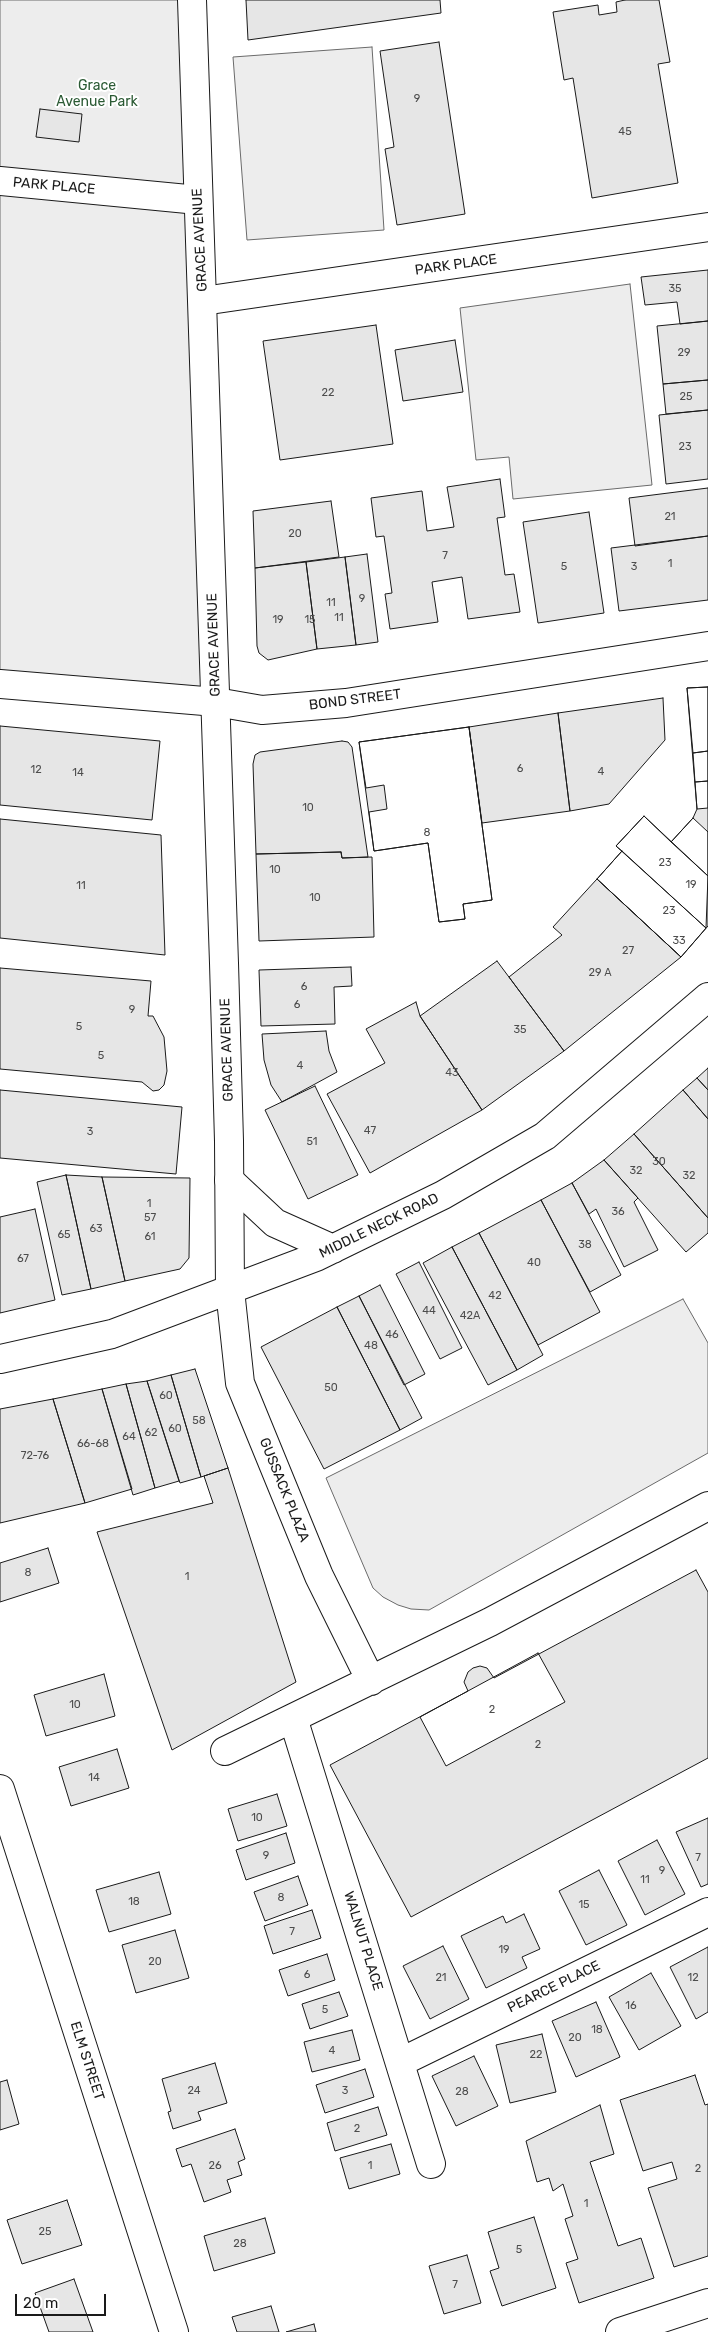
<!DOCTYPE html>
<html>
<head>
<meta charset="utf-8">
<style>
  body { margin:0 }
  #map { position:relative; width:708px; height:2332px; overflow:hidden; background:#fff; font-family:Rubik,sans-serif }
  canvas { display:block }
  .scale { position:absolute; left:15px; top:2294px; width:91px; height:22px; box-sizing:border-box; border:2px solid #1a1a1a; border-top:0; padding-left:6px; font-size:15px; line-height:18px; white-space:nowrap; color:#1a1a1a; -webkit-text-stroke:4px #fff; paint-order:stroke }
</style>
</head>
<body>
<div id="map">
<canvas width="708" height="2332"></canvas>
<div class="scale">20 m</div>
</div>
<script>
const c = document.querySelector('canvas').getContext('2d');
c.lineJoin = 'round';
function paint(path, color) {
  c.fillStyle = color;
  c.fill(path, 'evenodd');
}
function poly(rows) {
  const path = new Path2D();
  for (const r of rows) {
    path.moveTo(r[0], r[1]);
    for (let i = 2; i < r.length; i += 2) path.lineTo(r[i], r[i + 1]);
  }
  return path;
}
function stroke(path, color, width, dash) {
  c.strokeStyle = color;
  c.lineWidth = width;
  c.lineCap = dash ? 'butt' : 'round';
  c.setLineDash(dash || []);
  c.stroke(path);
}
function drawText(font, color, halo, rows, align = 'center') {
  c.font = font + ' Rubik,sans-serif';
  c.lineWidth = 4;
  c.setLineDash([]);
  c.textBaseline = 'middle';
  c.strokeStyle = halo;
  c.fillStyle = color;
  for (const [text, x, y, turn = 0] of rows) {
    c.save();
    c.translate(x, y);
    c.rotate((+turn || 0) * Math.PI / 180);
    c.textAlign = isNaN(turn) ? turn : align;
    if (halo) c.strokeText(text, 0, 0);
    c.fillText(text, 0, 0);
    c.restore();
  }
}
const built = poly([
  [0,0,192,0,216,702,0,684,0,0],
  [372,47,384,230,247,240,233,57,372,47],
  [630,284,652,485,513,499,509,457,476,460,460,308,630,284],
  [683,1299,708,1343,708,1453,429,1610,411,1609,398,1605,383,1597,373,1588,326,1478,683,1299]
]);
const building = poly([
  [246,0,440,0,441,13,248,40,246,0],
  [625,0,659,0,670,62,658,64,678,183,592,198,573,78,564,80,553,12,598,5,599,15,617,12,616,2,625,0],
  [439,42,465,214,397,225,385,149,394,147,380,51,439,42],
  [40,109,82,114,79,142,36,137,40,109],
  [708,270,708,321,680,324,677,302,645,305,641,277,708,270],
  [708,321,708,380,663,384,657,326,708,321],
  [376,325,393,444,280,460,263,341,376,325],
  [455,340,463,392,403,401,395,350,455,340],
  [708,380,708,410,666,414,663,384,708,380],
  [708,410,708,479,666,484,659,415,708,410],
  [500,479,505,517,497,518,505,575,514,574,520,612,468,619,462,577,432,582,438,622,390,629,385,594,392,593,384,536,376,537,371,498,422,491,427,531,454,527,447,487,500,479],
  [708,488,708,536,635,546,629,498,708,488],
  [331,501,339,557,255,568,253,511,331,501],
  [589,512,604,613,538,623,523,522,589,512],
  [708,536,708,600,619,611,611,548,708,536],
  [367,554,378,642,356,645,345,557,367,554],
  [345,557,356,645,317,649,306,562,345,557],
  [306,562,317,649,268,660,259,653,257,646,255,568,306,562],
  [708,687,708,751,693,753,687,688,708,687],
  [708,687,708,926,681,957,597,879,622,851,616,846,644,816,671,842,693,818,697,809,687,688,708,687],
  [663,698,665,740,609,804,570,811,558,713,663,698],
  [558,713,570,811,482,823,469,727,558,713],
  [0,726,160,741,152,820,0,805,0,726],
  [469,727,492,900,463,904,465,919,439,922,428,843,374,851,369,812,387,809,384,785,366,788,359,742,469,727],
  [469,727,492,900,463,904,465,919,439,922,428,843,374,851,359,742,469,727],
  [342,741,348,742,352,747,368,857,342,858,341,852,256,854,253,764,255,755,260,752,342,741],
  [708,751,708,781,695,782,693,753,708,751],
  [708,781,708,808,697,809,695,782,708,781],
  [644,816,708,876,706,928,616,846,644,816],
  [693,818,708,832,708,876,671,842,693,818],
  [0,819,161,835,165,955,0,938,0,819],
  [622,851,706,928,681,957,597,879,622,851],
  [341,852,342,858,372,857,374,937,259,941,256,854,341,852],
  [597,879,681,957,564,1051,509,977,562,935,553,927,597,879],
  [497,961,564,1051,482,1110,420,1016,497,961],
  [351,967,352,986,334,987,335,1024,261,1026,259,970,351,967],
  [0,968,151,981,148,1016,153,1016,164,1037,167,1071,164,1085,159,1090,153,1091,142,1082,0,1069,0,968],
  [416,1002,420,1016,482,1110,370,1173,327,1094,385,1063,366,1029,416,1002],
  [326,1031,329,1051,337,1072,282,1102,271,1085,264,1060,262,1034,326,1031],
  [708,1068,708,1090,697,1078,708,1068],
  [697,1078,708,1090,708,1119,683,1090,697,1078],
  [315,1086,358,1175,308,1199,265,1110,315,1086],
  [0,1090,182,1107,176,1174,0,1158,0,1090],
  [683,1090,708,1119,708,1218,634,1134,683,1090],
  [634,1134,708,1218,708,1233,686,1252,604,1160,634,1134],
  [604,1160,638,1198,634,1202,658,1250,624,1267,596,1209,589,1214,572,1183,604,1160],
  [66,1175,91,1289,62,1295,37,1182,66,1175],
  [66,1175,102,1177,125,1281,91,1289,66,1175],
  [102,1177,190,1178,189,1258,180,1269,125,1281,102,1177],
  [572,1183,621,1275,590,1292,541,1200,572,1183],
  [541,1200,600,1312,538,1345,479,1233,541,1200],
  [35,1209,55,1300,0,1313,0,1217,35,1209],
  [479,1233,543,1355,517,1370,452,1247,479,1233],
  [452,1247,517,1370,488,1385,423,1263,452,1247],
  [419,1262,462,1348,440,1359,396,1274,419,1262],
  [380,1285,425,1374,404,1385,359,1296,380,1285],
  [359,1296,422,1418,400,1430,337,1307,359,1296],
  [337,1307,400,1430,324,1469,261,1347,337,1307],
  [195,1369,228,1468,201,1477,171,1375,195,1369],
  [171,1375,201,1477,180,1483,147,1381,171,1375],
  [147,1381,179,1481,155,1488,126,1384,147,1381],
  [126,1384,155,1488,133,1495,102,1389,126,1384],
  [102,1389,132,1489,85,1503,53,1399,102,1389],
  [53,1399,85,1503,0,1523,0,1409,53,1399],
  [228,1468,296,1682,172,1750,97,1532,213,1503,204,1476,228,1468],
  [48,1548,59,1583,0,1602,0,1563,48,1548],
  [696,1570,708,1592,708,1758,411,1917,330,1765,468,1691,464,1682,468,1672,473,1668,480,1666,487,1668,494,1678,696,1570],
  [538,1653,565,1702,446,1766,420,1717,538,1653],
  [104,1674,115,1716,46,1736,34,1695,104,1674],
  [117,1749,129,1788,71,1806,59,1767,117,1749],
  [277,1794,287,1826,238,1841,228,1809,277,1794],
  [708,1818,708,1884,701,1887,676,1832,708,1818],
  [286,1833,295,1863,246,1880,236,1850,286,1833],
  [657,1840,685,1894,645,1915,618,1861,657,1840],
  [599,1870,627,1925,586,1945,559,1891,599,1870],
  [159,1872,171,1914,109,1932,96,1890,159,1872],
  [298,1876,308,1905,265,1921,254,1892,298,1876],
  [312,1910,321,1938,273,1954,264,1926,312,1910],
  [524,1914,540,1949,522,1957,527,1968,486,1988,461,1936,503,1916,506,1923,524,1914],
  [175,1930,189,1978,136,1993,122,1945,175,1930],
  [443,1946,469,1999,430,2019,403,1966,443,1946],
  [708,1947,708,2012,696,2019,670,1967,708,1947],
  [327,1954,335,1980,288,1996,279,1970,327,1954],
  [651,1973,681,2026,639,2050,609,1997,651,1973],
  [339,1992,348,2016,310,2029,302,2004,339,1992],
  [596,2002,620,2057,576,2077,552,2021,596,2002],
  [352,2030,360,2060,312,2072,304,2042,352,2030],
  [542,2034,556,2092,510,2103,496,2045,542,2034],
  [474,2056,498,2106,456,2126,432,2076,474,2056],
  [215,2063,227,2103,198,2112,201,2120,173,2129,168,2112,171,2111,162,2079,215,2063],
  [365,2069,374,2097,325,2113,316,2085,365,2069],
  [695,2075,705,2105,708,2104,708,2256,674,2267,648,2188,677,2179,672,2162,643,2171,620,2100,695,2075],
  [7,2080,19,2124,0,2130,0,2082,7,2080],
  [600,2105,614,2154,590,2162,618,2246,641,2238,654,2278,579,2303,566,2263,578,2259,565,2219,573,2216,563,2184,553,2191,549,2178,537,2182,526,2141,600,2105],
  [378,2107,387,2135,335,2151,327,2123,378,2107],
  [235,2129,245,2159,238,2162,242,2175,227,2180,231,2192,204,2202,191,2164,182,2167,176,2149,235,2129],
  [391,2144,400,2174,349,2189,340,2158,391,2144],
  [67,2200,82,2245,22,2264,7,2220,67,2200],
  [534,2217,556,2288,502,2306,490,2271,499,2268,488,2232,534,2217],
  [265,2218,275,2253,214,2271,204,2236,265,2218],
  [467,2255,481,2303,444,2314,429,2266,467,2255],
  [74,2279,93,2332,49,2332,35,2293,74,2279],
  [271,2306,279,2332,237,2332,232,2317,271,2306],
  [314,2324,316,2332,286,2332,314,2324]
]);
const minor = poly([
  [0,181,198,200],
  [203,301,708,227],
  [0,684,216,702,262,710,346,703,708,646],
  [230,1290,240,1383,319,1576,371,1681],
  [293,1718,431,2164],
  [225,1751,490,1622,708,1506],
  [0,1789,174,2332],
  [401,2062,708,1912],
  [620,2332,708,2303]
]);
const tertiary = poly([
  [192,0,224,963,229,1141,230,1290]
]);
const primary = poly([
  [229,1180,275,1223,333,1249],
  [0,1359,112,1334,316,1257,443,1195,545,1136,708,997]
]);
const numberNames = [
  ["9",417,99],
  ["45",625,132],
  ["35",675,289],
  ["29",684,353],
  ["22",328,393],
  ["25",686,397],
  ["23",685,447],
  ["21",670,517],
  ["20",295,534],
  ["7",445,556],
  ["1",670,564],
  ["5",564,567],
  ["3",634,567],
  ["9",362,599],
  ["11",331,603],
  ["11",339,618],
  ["19",278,620],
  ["15",310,620],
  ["6",520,769],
  ["12",36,770],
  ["4",601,772],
  ["14",78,773],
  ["10",308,808],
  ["8",427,833],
  ["23",665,863],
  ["10",275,870],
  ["19",691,885],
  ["11",81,886],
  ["10",315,898],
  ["23",669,911],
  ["33",679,941],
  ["27",628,951],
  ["29 A",600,973],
  ["6",304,987],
  ["6",297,1005],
  ["9",132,1010],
  ["5",79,1027],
  ["35",520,1030],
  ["5",101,1056],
  ["4",300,1066],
  ["43",452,1073],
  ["47",370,1131],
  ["3",90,1132],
  ["51",312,1142],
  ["30",659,1162],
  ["32",636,1171],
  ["32",689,1176],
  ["1",149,1204],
  ["36",618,1212],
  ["57",150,1218],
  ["63",96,1229],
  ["65",64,1235],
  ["61",150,1237],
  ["38",585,1245],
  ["67",23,1259],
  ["40",534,1263],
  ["42",495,1296],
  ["44",429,1311],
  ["42A",470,1316],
  ["46",392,1335],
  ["48",371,1346],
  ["50",331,1388],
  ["60",166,1396],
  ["58",199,1421],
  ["60",175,1429],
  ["62",151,1433],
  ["64",129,1437],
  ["66-68",93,1444],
  ["72-76",35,1456],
  ["8",28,1573],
  ["1",187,1577],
  ["10",75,1705],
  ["2",492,1710],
  ["2",538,1745],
  ["14",94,1778],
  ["10",257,1818],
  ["9",266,1856],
  ["7",698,1858],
  ["9",662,1871],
  ["11",645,1880],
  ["8",281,1898],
  ["18",134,1902],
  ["15",584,1905],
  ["7",292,1932],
  ["19",504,1950],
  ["20",155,1962],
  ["6",307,1975],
  ["21",441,1978],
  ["12",693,1978],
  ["16",631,2006],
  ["5",325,2010],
  ["18",597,2030],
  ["20",575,2038],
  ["4",332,2051],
  ["22",536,2055],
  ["24",194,2091],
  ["3",345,2091],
  ["28",462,2092],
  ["2",357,2129],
  ["26",215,2166],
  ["1",370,2166],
  ["2",698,2169],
  ["1",586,2204],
  ["25",45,2232],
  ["28",240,2244],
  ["5",519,2250],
  ["7",455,2285]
];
const parkNames = [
  ["Grace",97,86],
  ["Avenue Park",97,102]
];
const streetNames = [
  ["PARK PLACE",54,186,5],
  ["GRACE AVENUE",200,240,-93],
  ["PARK PLACE",456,265,-8],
  ["GRACE AVENUE",214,645,-92],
  ["BOND STREET",355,700,-7],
  ["GRACE AVENUE",227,1050,-92],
  ["MIDDLE NECK ROAD",379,1226,-26],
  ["GUSSACK PLAZA",284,1490,68],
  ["WALNUT PLACE",363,1941,73],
  ["PEARCE PLACE",554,1987,-26],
  ["ELM STREET",87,2061,72]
];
paint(built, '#ededed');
stroke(built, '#6a6a6a', 1);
paint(building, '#e6e6e6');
stroke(building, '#1a1a1a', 1);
stroke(minor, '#1a1a1a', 30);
stroke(tertiary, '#1a1a1a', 30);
stroke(primary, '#1a1a1a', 30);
stroke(minor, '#fff', 28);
stroke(tertiary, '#fff', 28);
stroke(primary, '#fff', 28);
drawText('11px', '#4d4d4d', null, numberNames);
drawText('14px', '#2b5a34', '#fff', parkNames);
drawText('14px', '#1a1a1a', '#fff', streetNames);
</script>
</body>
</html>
